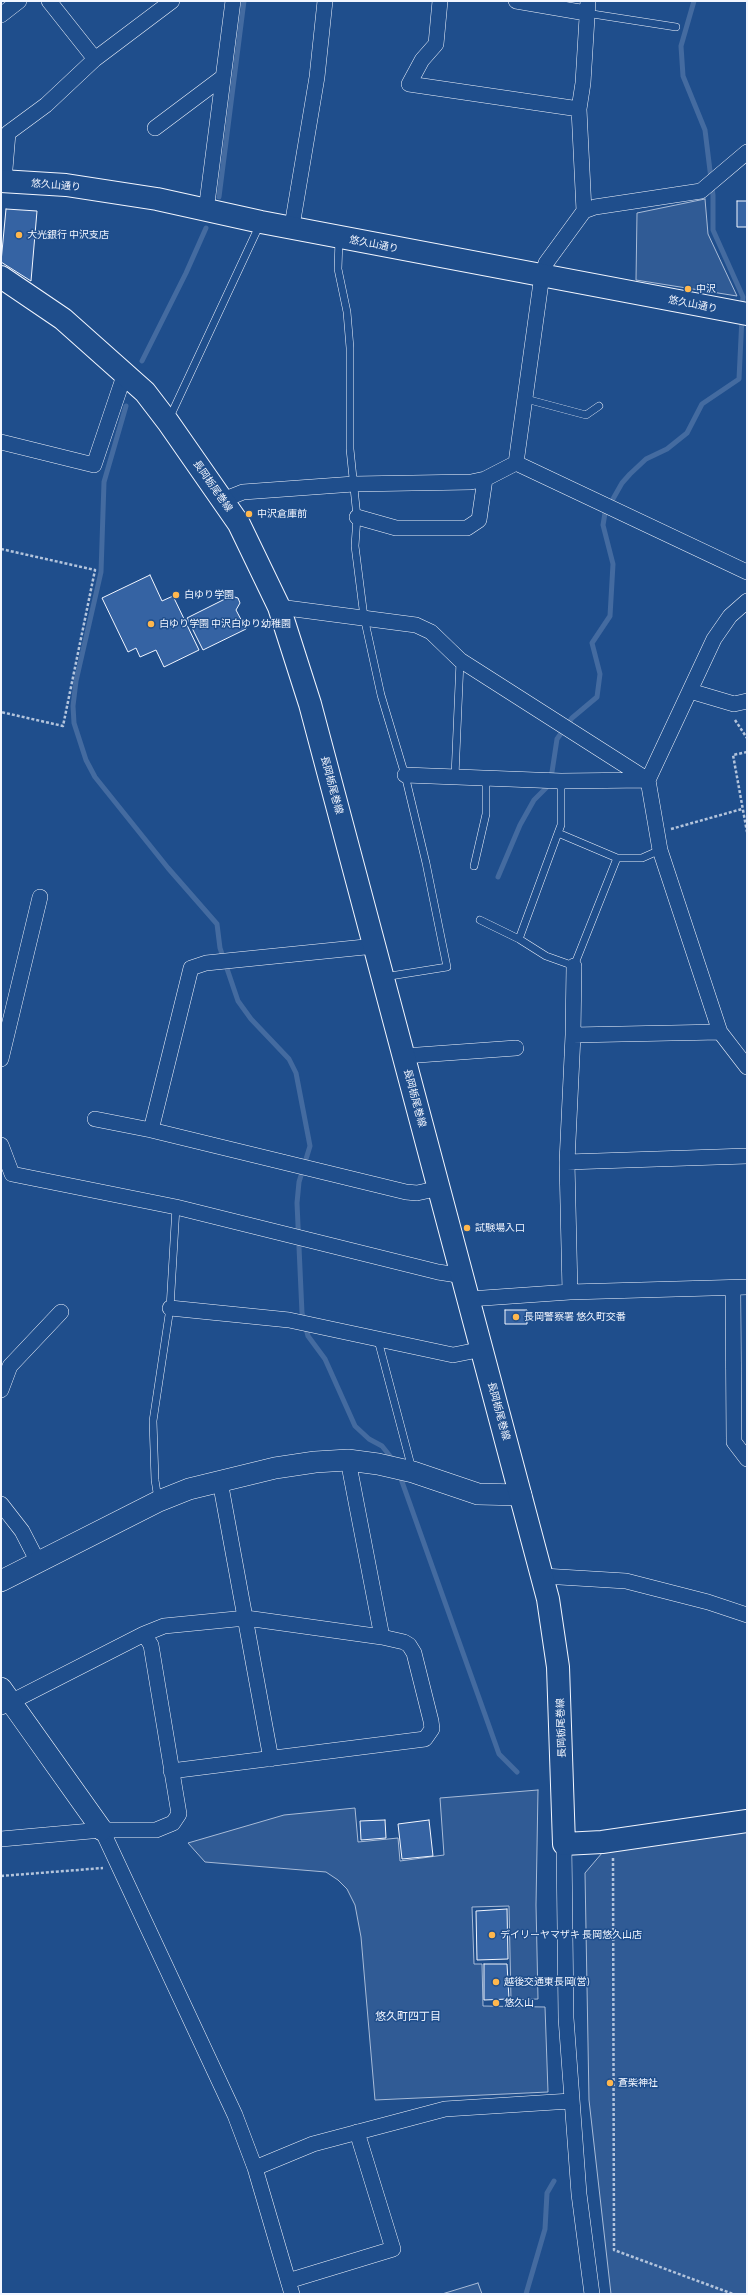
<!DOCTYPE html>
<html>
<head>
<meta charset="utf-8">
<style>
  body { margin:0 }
  #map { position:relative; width:748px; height:2295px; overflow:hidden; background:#1f4e8c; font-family:Barlow,sans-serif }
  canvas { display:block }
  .frame { position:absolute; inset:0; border:2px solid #f2f6ff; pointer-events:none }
</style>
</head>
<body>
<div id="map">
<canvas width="748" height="2295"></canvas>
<div class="frame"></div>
</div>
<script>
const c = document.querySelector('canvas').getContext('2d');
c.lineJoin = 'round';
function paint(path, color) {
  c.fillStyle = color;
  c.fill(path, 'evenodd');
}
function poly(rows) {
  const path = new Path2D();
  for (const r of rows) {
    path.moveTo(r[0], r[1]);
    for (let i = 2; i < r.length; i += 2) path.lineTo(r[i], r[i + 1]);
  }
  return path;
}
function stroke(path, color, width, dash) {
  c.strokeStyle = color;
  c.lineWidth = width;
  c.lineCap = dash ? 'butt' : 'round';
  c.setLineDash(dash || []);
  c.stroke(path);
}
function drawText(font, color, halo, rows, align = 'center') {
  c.font = font + ' Barlow,"Noto Sans JP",sans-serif';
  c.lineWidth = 3;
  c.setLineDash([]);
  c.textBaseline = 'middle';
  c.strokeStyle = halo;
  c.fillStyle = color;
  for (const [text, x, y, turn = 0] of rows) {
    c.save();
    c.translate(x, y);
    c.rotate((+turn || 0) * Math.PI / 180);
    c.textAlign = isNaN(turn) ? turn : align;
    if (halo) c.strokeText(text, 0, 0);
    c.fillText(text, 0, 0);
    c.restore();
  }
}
const built = poly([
  [705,199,708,234,737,296,636,280,637,213,705,199],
  [538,1790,536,1905,538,1999,511,2000,509,1906,472,1907,474,1964,482,1964,483,2006,545,2007,548,2092,375,2100,361,1937,355,1905,347,1889,338,1880,326,1872,205,1862,188,1843,284,1815,355,1808,358,1842,398,1838,400,1861,444,1855,440,1798,538,1790],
  [747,1828,747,2294,611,2294,589,2100,585,1873,608,1846,747,1828],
  [478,2283,482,2294,442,2294,478,2283]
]);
const stream = poly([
  [694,1,681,46,683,76,705,130,713,195,713,230,743,297,742,307],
  [219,197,244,1],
  [142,361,186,273,206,228],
  [126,406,104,482,101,572,76,681,73,706,74,723,86,760,95,777,168,868,217,924,220,948,238,1001,251,1019,289,1059,296,1073,310,1146,299,1182,297,1203,302,1313,308,1336,325,1359,355,1426,369,1439,382,1446,394,1461],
  [498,877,520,825,534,800,546,788,552,772,557,739,572,718,597,697,600,674,592,643,610,616,613,564,603,525,605,513,622,483,630,474,646,459,667,449,687,433,702,404,739,379,742,317],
  [400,1476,499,1754,517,1772],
  [526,2294,545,2229,547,2193,554,2181]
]);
const building = poly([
  [737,201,747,201,747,227,737,227,737,201],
  [6,209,37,211,31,281,1,262,6,209],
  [150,575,162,601,173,596,199,650,164,667,156,650,140,657,136,648,128,652,102,598,150,575],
  [231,596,238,598,240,603,236,610,246,629,203,650,187,618,231,596],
  [505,1310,527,1310,527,1324,505,1324,505,1310],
  [385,1820,386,1838,361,1840,360,1821,385,1820],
  [429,1820,433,1856,402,1859,398,1824,429,1820],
  [507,1909,508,1959,477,1960,476,1911,507,1909],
  [484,1964,507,1964,509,1999,484,2000,484,1964]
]);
const path = poly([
  [1,549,95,570,63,726,1,712],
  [735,720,747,738],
  [747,752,733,755,747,832],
  [671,829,742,809],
  [613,1858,614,2250,733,2294],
  [1,1876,103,1868]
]);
const lane = poly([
  [586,13,676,27],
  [339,239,338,269,347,312,350,348,350,449,357,517,355,546,364,617,381,695,405,775,426,863,447,967,384,977],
  [526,399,586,415,599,406],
  [169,419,260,224],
  [455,776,460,661],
  [617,858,642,858,660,850],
  [474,866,486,814,486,777],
  [480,920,519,939,546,956,574,966,617,858,558,833],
  [519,939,558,833,561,825,561,781],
  [378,1340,412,1469],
  [158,1499,155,1480,153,1421,170,1308,176,1207]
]);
const street = poly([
  [440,1,436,44,422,60,409,84,579,109],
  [516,1,586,13],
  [1,15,19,1],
  [95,59,172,1],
  [155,128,223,77],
  [4,181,8,133,46,105,95,59,49,1],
  [206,211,233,1],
  [584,211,579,109,583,83,588,1],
  [292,226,317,77,325,1],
  [1,442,94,465,125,373],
  [516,463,542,275,546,263,584,211,595,207,701,191,747,152],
  [516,463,747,572],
  [223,500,243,492,354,484,471,482,485,479,516,463],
  [357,517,396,528,467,528,479,520,485,479],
  [279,607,416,625,431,632,460,660,648,780,660,850,720,1032,747,1067],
  [690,691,734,704,747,701],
  [405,775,561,781,648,780,714,639,730,616,747,601],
  [573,1035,574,966],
  [404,1056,516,1048],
  [1,1059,40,897],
  [95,1119,151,1130,406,1192,417,1193,440,1188],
  [151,1130,191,968,206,963,375,946],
  [1,1145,12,1174,176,1207,438,1272,464,1276],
  [567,1162,747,1156],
  [733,1288,734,1442,747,1459],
  [570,1292,567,1162,573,1035,720,1032],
  [469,1299,570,1292,747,1287],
  [170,1308,289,1320,453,1355,483,1349],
  [1,1390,10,1366,61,1312],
  [348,1460,382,1637],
  [220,1481,271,1759],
  [1,1504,22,1531,38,1562],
  [543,1576,626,1581,708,1602,747,1615],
  [1,1707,144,1634,164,1626,246,1618,382,1637,404,1642,409,1645,414,1653,431,1721,432,1729,425,1739,171,1771],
  [102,1830,235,2115,255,2168,292,2294],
  [1,1839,102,1830,156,1830,173,1823,179,1814,151,1645,144,1634],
  [564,1844,566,2018,579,2194,592,2294],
  [255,2168,313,2144,445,2109,571,2101],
  [288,2281,393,2249,357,2132]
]);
const secondary = poly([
  [1,1581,159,1501,189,1489,275,1468,315,1462,348,1460,378,1464,413,1472,478,1494,521,1495],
  [1,1688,102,1830]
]);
const primary = poly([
  [1,181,66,185,157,199,261,222,747,314],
  [1,277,63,319,145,392,168,422,239,524,279,607,310,704,548,1599,558,1667,564,1844,602,1842,747,1821]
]);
const markers = [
  [19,235,4,"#ffb74d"],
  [688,289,4,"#ffb74d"],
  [249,514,4,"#ffb74d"],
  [176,595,4,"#ffb74d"],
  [151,624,4,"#ffb74d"],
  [467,1228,4,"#ffb74d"],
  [516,1317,4,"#ffb74d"],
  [492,1935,4,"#ffb74d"],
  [496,1982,4,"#ffb74d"],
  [496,2003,4,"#ffb74d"],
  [610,2083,4,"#ffb74d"]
];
const streetNames = [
  ["悠久山通り",56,185,5],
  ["悠久山通り",374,244,11],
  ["悠久山通り",693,304,11],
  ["長岡栃尾巻線",213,486,55],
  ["長岡栃尾巻線",332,785,75],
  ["長岡栃尾巻線",415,1098,75],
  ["長岡栃尾巻線",499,1411,75],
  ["長岡栃尾巻線",561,1728,-92]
];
const poiNames = [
  ["大光銀行 中沢支店",27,235],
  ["中沢",696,289],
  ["中沢倉庫前",257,514],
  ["白ゆり学園",184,595],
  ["白ゆり学園 中沢白ゆり幼稚園",159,624],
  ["試験場入口",475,1228],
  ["長岡警察署 悠久町交番",524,1317],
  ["デイリーヤマザキ 長岡悠久山店",500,1935],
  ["越後交通東長岡(営)",504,1982],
  ["悠久山",504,2003],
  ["蒼柴神社",618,2083]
];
const neighbourhoodNames = [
  ["悠久町四丁目",408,2016]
];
paint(built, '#305b95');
stroke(built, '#a8bbd7', 1);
stroke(stream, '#446ba0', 5);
paint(building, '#3563a3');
stroke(building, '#f2f6ff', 1);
stroke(lane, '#f2f6ff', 8);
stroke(street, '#f2f6ff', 16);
stroke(secondary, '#f2f6ff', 22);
stroke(primary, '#f2f6ff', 24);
stroke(path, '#b3c4dc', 2.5, [3, 2]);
stroke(lane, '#1f4e8c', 7);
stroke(street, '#1f4e8c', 15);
stroke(secondary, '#1f4e8c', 21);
stroke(primary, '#1f4e8c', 22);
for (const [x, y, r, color] of markers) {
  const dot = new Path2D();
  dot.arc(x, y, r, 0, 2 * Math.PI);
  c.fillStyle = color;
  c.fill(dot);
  stroke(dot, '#1f4e8c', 1.5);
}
drawText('10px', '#f2f6ff', '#1f4e8c', streetNames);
drawText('10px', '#f2f6ff', '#1f4e8c', poiNames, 'left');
drawText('11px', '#f2f6ff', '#1f4e8c', neighbourhoodNames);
</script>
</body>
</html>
